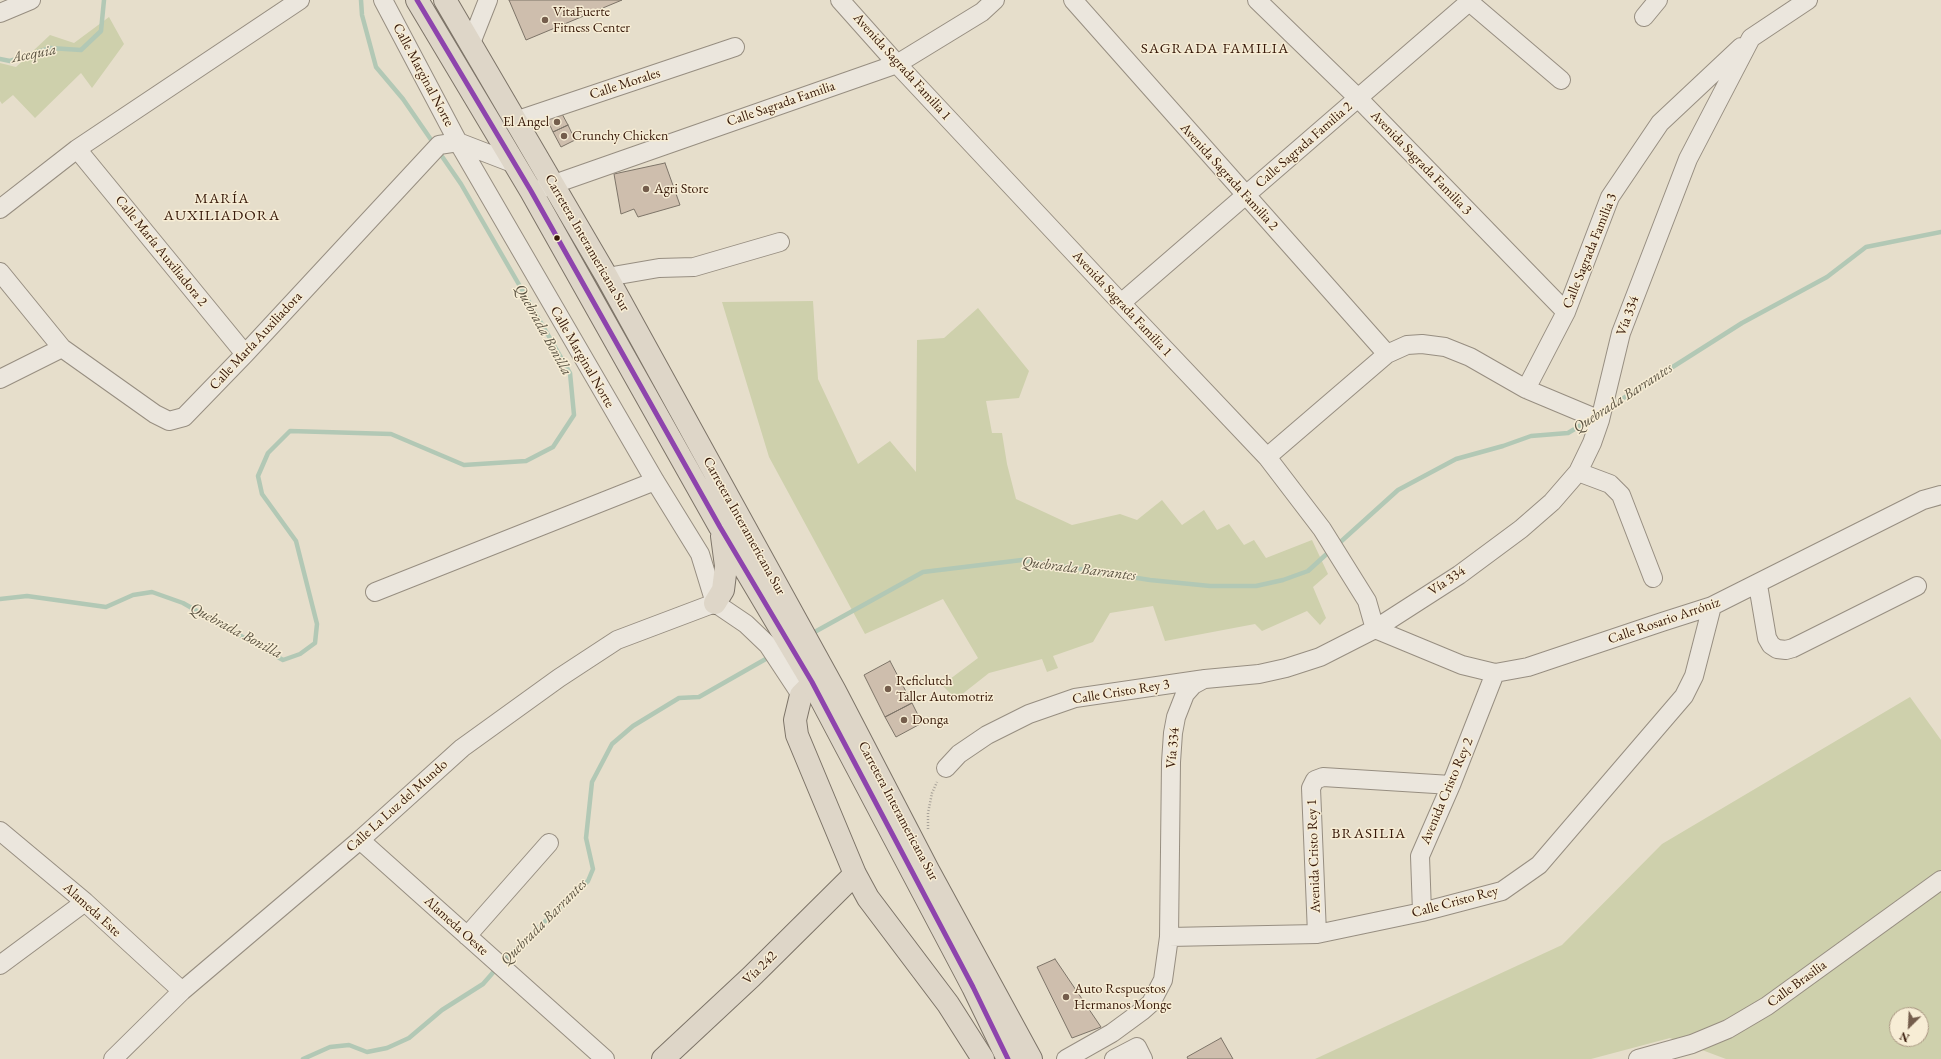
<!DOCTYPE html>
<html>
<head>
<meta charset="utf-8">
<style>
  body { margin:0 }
  #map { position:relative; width:1941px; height:1059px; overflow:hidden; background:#e6decb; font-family:"EB Garamond",serif }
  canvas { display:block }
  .north { position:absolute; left:1889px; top:1007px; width:40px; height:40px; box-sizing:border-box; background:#f7edd5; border:1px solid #aa9883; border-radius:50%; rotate:204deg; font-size:11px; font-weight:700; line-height:16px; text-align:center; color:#361808 }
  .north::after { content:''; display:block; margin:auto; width:14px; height:18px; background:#745d4c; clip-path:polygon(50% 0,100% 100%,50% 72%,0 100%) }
</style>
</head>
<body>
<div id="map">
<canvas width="1941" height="1059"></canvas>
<div class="north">N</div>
</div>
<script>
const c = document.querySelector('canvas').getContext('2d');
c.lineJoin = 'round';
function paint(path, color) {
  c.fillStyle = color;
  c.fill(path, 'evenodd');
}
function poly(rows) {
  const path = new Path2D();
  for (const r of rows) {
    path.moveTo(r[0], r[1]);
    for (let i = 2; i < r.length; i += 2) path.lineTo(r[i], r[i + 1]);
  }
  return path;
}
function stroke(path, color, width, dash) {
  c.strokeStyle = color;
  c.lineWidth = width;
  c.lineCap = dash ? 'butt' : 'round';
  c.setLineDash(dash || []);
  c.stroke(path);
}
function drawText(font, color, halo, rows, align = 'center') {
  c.font = font + ' "EB Garamond",serif';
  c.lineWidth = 3;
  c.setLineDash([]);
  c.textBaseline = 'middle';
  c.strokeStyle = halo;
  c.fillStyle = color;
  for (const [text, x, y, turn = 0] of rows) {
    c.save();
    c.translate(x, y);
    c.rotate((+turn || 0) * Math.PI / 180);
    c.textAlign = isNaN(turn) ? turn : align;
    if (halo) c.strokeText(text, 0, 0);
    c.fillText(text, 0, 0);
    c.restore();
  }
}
const green = poly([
  [109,17,124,44,92,88,81,73,35,118,13,95,2,104,0,101,0,63,16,67,50,35,74,43],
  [813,301,818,379,858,464,890,441,916,472,917,340,944,338,978,308,1029,371,1019,398,986,401,992,433,1002,433,1007,464,1016,499,1072,525,1120,514,1137,520,1162,500,1182,525,1204,510,1217,530,1229,524,1244,545,1254,540,1266,558,1312,540,1328,574,1313,587,1326,618,1320,625,1307,611,1262,631,1255,624,1165,641,1153,606,1110,613,1093,642,1053,656,1058,668,1047,672,1042,659,989,673,956,699,942,685,978,658,943,599,865,634,769,457,722,302],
  [1910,697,1941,740,1941,1059,1726,1059,1670,1038,1591,1059,1315,1059,1562,945,1662,844],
  [1897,1015,1921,1015,1921,1039,1897,1039]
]);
const stream = poly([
  [361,0,362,15,376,67,403,99,434,144],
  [0,59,10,61,50,48,81,50,101,31,104,0],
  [1608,408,1742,323,1827,277,1866,247,1941,232],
  [1336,546,1398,490,1456,459,1503,446,1531,436,1568,433,1588,421],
  [0,599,27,596,106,607,133,595,152,592,183,603,283,660,300,654,315,643,317,624,296,541,262,494,258,476,268,453,290,431,391,434,464,465,526,461,553,447,574,415,570,373,461,184,439,152],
  [811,634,923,572,1022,560,1150,580,1210,586,1256,586,1283,580,1308,571,1331,550],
  [502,962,588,881,593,869,586,838,592,782,612,744,633,726,679,698,699,697,771,656],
  [303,1059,330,1047,349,1045,367,1052,387,1048,409,1038,442,1010,483,984,497,968]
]);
const building = poly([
  [509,0,622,0,526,40,509,0],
  [561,112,568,125,553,132,547,119,561,112],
  [568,125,575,140,561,147,553,132,568,125],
  [665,163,680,205,638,217,634,209,621,214,614,174,665,163],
  [890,661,912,703,885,717,864,675,890,661],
  [912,703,922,723,896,737,885,717,912,703],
  [1055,959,1101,1027,1072,1038,1037,967,1055,959],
  [1221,1038,1233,1059,1188,1059,1187,1057,1221,1038]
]);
const path = poly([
  [928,829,928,813,932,793,937,782]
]);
const minor = poly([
  [383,0,458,142,655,481,700,554,715,603,746,624,768,645,801,695],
  [840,0,897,64,1121,303,1267,457,1322,529,1367,601,1375,629,1462,665,1495,673,1528,667,1662,622,1712,606,1923,500,1941,495],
  [1073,0,1387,354],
  [1257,0,1358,98,1566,312],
  [1467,0,1561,80],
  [0,13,31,0],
  [1644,17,1658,0],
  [471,43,488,0],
  [515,121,735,47],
  [77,149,245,354],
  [540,189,897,64,982,12,995,0],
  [0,209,77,149,300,0],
  [0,272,62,348,155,414,169,421,184,417,245,354,439,145,458,142,515,164],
  [607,277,659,268,694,267,780,242],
  [1121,303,1469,2],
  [0,379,62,348],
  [1526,389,1600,420],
  [1267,457,1387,354,1407,345,1422,344,1445,347,1470,357,1526,389,1566,312,1610,197,1660,123,1741,47],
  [1578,472,1610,484,1621,495,1653,578],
  [1758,585,1767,638,1771,645,1777,649,1786,650,1793,648,1917,586],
  [375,592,655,481],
  [946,768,959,754,987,735,1029,714,1075,698,1205,679,1259,674,1286,668,1320,657,1375,629,1459,575,1521,529,1552,502,1578,472,1592,443,1600,420,1621,333,1688,159,1751,38,1808,0],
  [0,831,85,902,182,991],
  [360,840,605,1059],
  [1422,912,1420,856,1451,785,1495,673],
  [1317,934,1311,788,1315,780,1323,777,1451,785],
  [467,936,549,843],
  [1169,937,1317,934,1422,912,1502,891,1539,865,1684,696,1694,676,1712,606],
  [0,965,85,902],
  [113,1059,182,991,360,840,462,748,559,678,617,640,715,603],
  [1066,1059,1112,1033,1142,1011,1151,1003,1163,980,1169,937,1171,762,1173,733,1176,717,1185,694,1193,685,1204,679],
  [1114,1059,1137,1047,1143,1059],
  [1638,1059,1692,1044,1728,1029,1767,1006,1941,880]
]);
const major = poly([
  [827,686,815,681,801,695,795,720,797,735,855,874,868,898,948,1004,983,1059],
  [663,1059,751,977,855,874]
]);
const highway = poly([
  [417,0,531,191,720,527,812,682,973,987,1008,1059],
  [445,0,607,277,835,691,928,870,1031,1059],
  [715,603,723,590,726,566,722,536]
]);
const bus1 = poly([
  [417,0,531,191,720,527,812,682,973,987,1008,1059]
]);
const markers = [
  [545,20,4,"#745d4c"],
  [557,122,4,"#745d4c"],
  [564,136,4,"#745d4c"],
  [646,189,4,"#745d4c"],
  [557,238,3.5,"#361808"],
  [888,689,4,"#745d4c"],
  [904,720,4,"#745d4c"],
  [1066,997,4,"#745d4c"]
];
const poiNames = [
  ["VitaFuerte",553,12],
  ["Fitness Center",553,28],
  ["El Angel",549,122,"right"],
  ["Crunchy Chicken",572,136],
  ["Agri Store",654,189],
  ["Reficlutch",896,681],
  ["Taller Automotriz",896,697],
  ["Donga",912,720],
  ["Auto Respuestos",1074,989],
  ["Hermanos Monge",1074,1005]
];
const streetNames = [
  ["Avenida Sagrada Familia 1",902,67,48],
  ["Calle Marginal Norte",423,75,62],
  ["Calle Morales",625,84,-18],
  ["Calle Sagrada Familia",781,104,-19],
  ["Calle Sagrada Familia 2",1304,145,-41],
  ["Avenida Sagrada Familia 3",1421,163,46],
  ["Avenida Sagrada Familia 2",1229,177,48],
  ["Carretera Interamericana Sur",587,243,60],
  ["Calle María Auxiliadora 2",161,251,51],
  ["Calle Sagrada Familia 3",1590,251,-68],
  ["Avenida Sagrada Familia 1",1122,304,47],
  ["Vía 334",1628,316,-70],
  ["Calle María Auxiliadora",256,341,-47],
  ["Calle Marginal Norte",582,357,60],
  ["Carretera Interamericana Sur",744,526,61],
  ["Vía 334",1447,581,-34],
  ["Calle Rosario Arróniz",1664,621,-19],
  ["Calle Cristo Rey 3",1121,692,-9],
  ["Vía 334",1173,748,-85],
  ["Avenida Cristo Rey 2",1447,791,-67],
  ["Calle La Luz del Mundo",397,806,-42],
  ["Carretera Interamericana Sur",898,811,62],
  ["Avenida Cristo Rey 1",1314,856,-92],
  ["Calle Cristo Rey",1455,902,-15],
  ["Alameda Este",92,910,42],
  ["Alameda Oeste",456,926,42],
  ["Vía 242",760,968,-44],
  ["Calle Brasilia",1797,984,-36]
];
const neighbourhoodNames = [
  ["SAGRADA FAMILIA",1215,49],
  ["MARÍA",222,199],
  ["AUXILIADORA",222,216],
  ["BRASILIA",1369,834]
];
const waterNames = [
  ["Acequia",34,54,-11],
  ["Quebrada Bonilla",543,330,61],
  ["Quebrada Barrantes",1623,398,-33],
  ["Quebrada Barrantes",1079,569,7],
  ["Quebrada Bonilla",236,631,28],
  ["Quebrada Barrantes",544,922,-45]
];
paint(green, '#ced0ac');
stroke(stream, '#b2c8b5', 4.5);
paint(building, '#cebead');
stroke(building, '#7d7468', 1);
stroke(minor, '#978e81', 20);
stroke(major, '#7d7468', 24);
stroke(highway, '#7d7468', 24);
stroke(path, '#a8a299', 2.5, [1, 2]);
stroke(minor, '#ebe6dd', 18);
stroke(major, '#ded6c8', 22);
stroke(highway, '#ded6c8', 22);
stroke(bus1, '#8e44ad', 5);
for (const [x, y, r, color] of markers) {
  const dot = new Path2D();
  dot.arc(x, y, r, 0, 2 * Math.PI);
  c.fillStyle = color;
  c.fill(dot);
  stroke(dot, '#f7edd5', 1.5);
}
drawText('14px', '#361808', '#f7edd5', poiNames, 'left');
drawText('14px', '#361808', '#f7edd5', streetNames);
c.letterSpacing = '1px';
drawText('15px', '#361808', '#f7edd5', neighbourhoodNames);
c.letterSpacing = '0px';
drawText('italic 15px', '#5a5241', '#f7edd5', waterNames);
</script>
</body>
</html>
